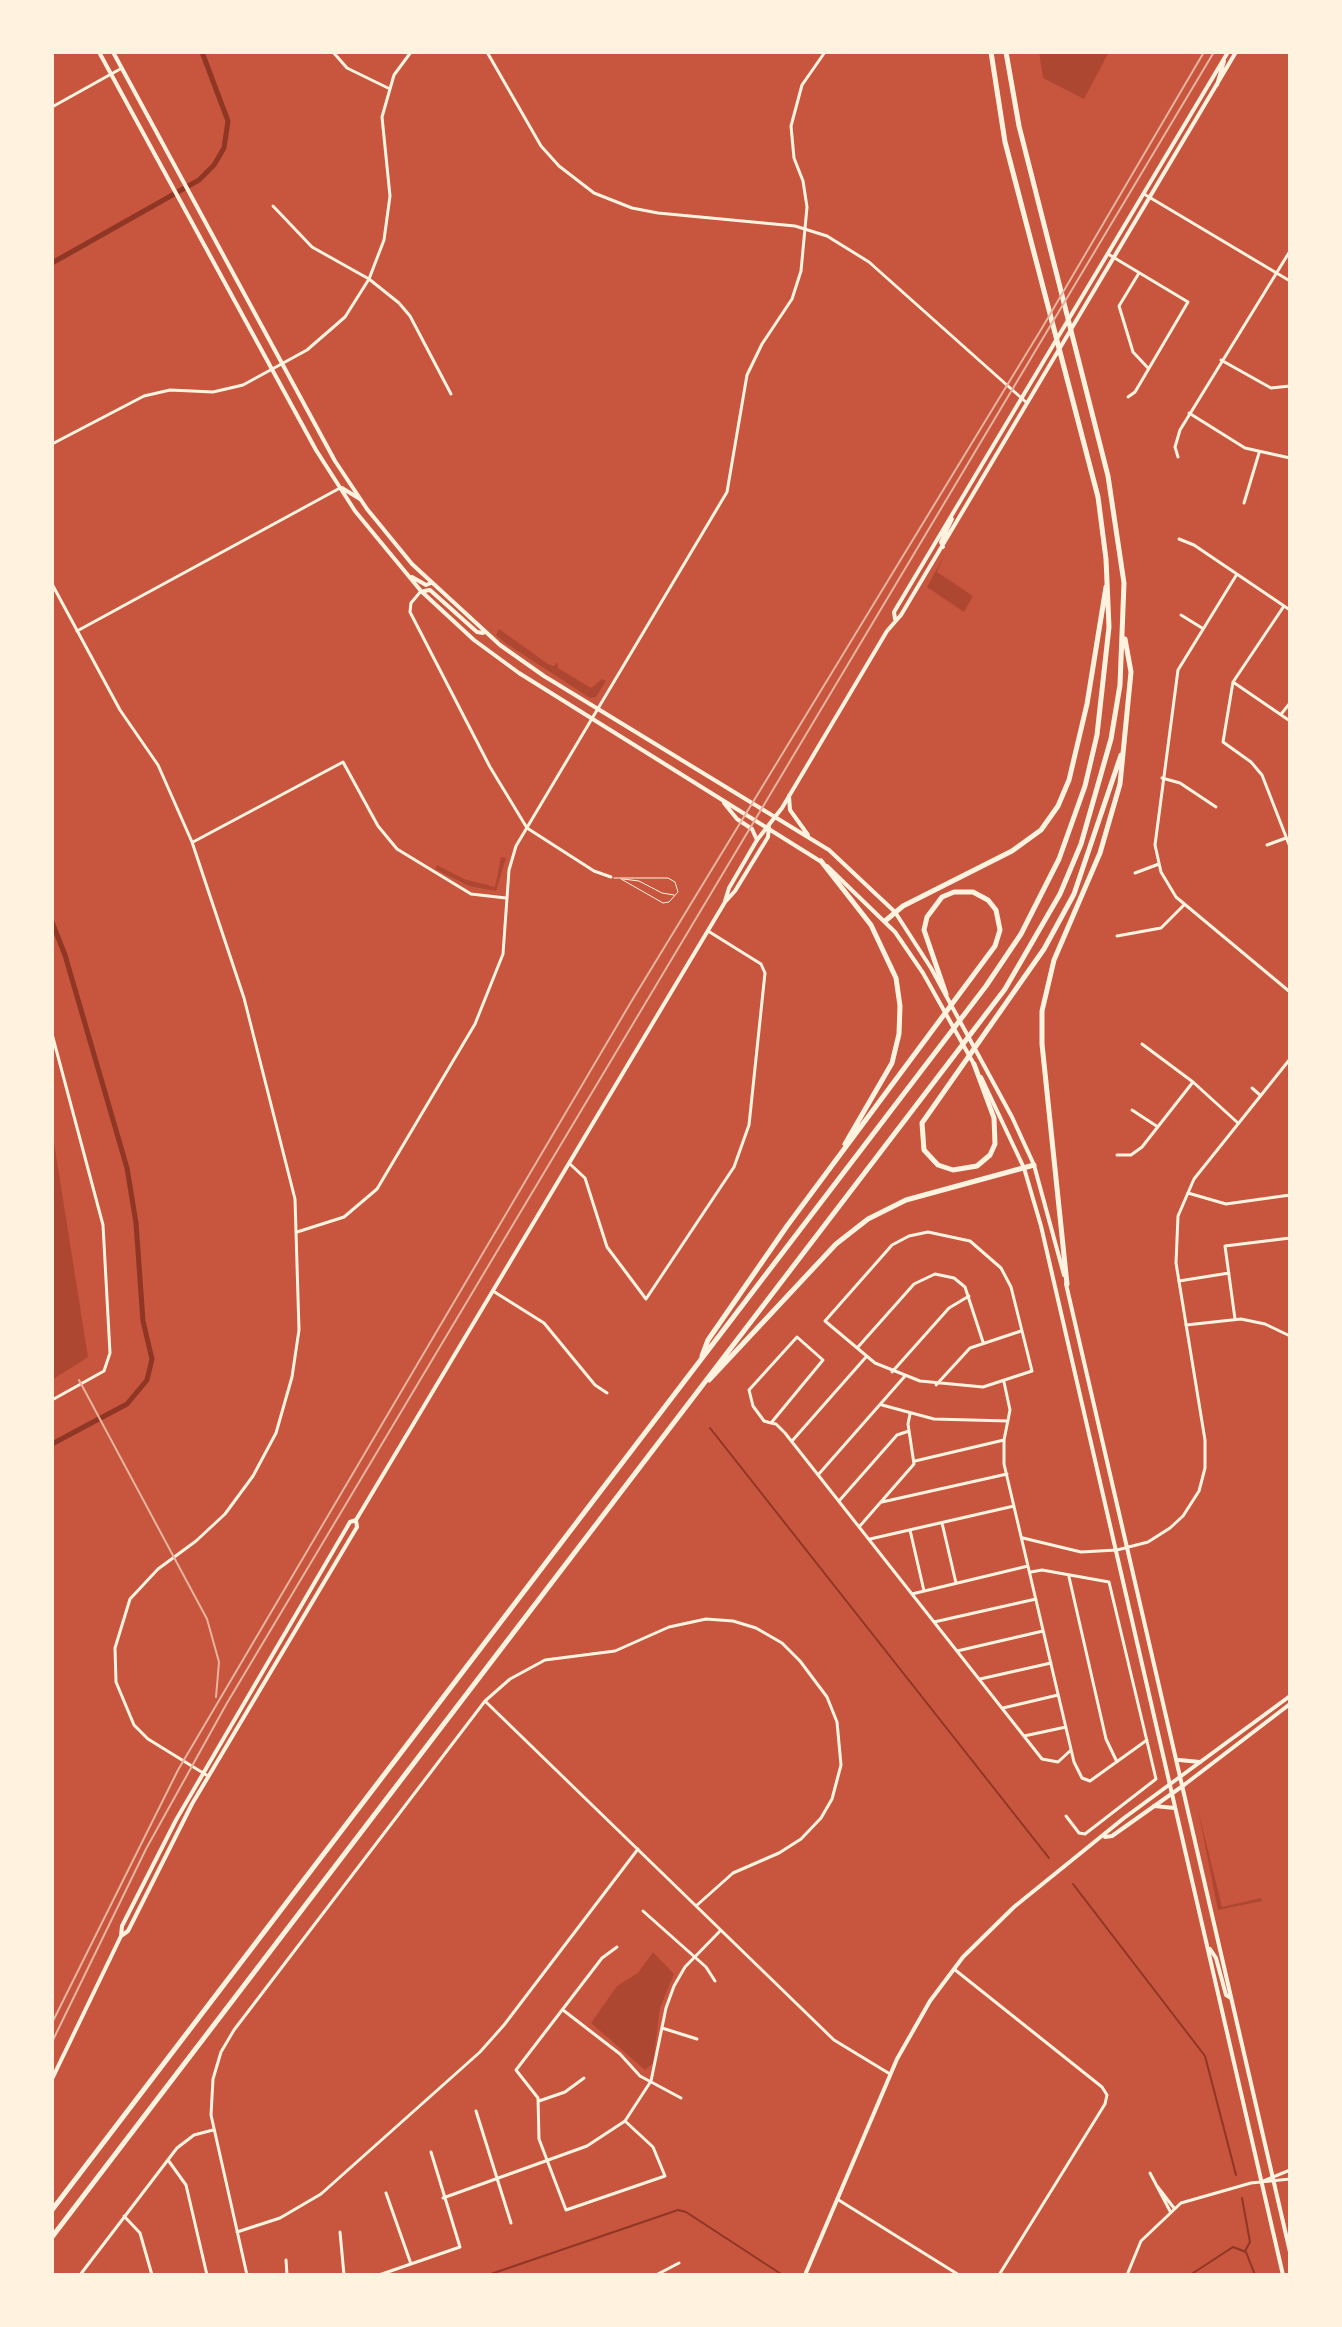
<!DOCTYPE html>
<html>
<head>
<meta charset="utf-8">
<style>
  body { margin:0 }
  #map { position:relative; width:1342px; height:2327px; overflow:hidden; background:#c8553d; font-family:Helvetica,sans-serif }
  canvas { display:block }
  .frame { position:absolute; inset:0; border:54px solid #fff3e0; pointer-events:none }
</style>
</head>
<body>
<div id="map">
<canvas width="1342" height="2327"></canvas>
<div class="frame"></div>
</div>
<script>
const c = document.querySelector('canvas').getContext('2d');
c.lineJoin = 'round';
function paint(path, color) {
  c.fillStyle = color;
  c.fill(path, 'evenodd');
}
function poly(rows) {
  const path = new Path2D();
  for (const r of rows) {
    path.moveTo(r[0], r[1]);
    for (let i = 2; i < r.length; i += 2) path.lineTo(r[i], r[i + 1]);
  }
  return path;
}
function stroke(path, color, width, dash) {
  c.strokeStyle = color;
  c.lineWidth = width;
  c.lineCap = dash ? 'butt' : 'round';
  c.setLineDash(dash || []);
  c.stroke(path);
}
const green = poly([
  [1039,52,1109,52,1084,99,1043,78],
  [945,554,937,572,973,596,964,612,927,587],
  [499,629,548,664,554,666,557,662,558,668,591,688,602,679,606,681,596,697,590,698,507,644,496,635],
  [501,857,506,858,496,891,469,886,435,869,437,865,464,879,495,887],
  [52,1130,88,1357,52,1380],
  [1198,1810,1222,1907,1261,1898,1262,1901,1218,1910],
  [653,1952,674,1974,660,2008,653,2063,645,2070,591,2023,617,1986,638,1973]
]);
const stream = poly([
  [710,1428,1049,1858],
  [1073,1884,1205,2056,1236,2175],
  [1242,2198,1250,2242,1245,2251],
  [488,2275,678,2210,686,2212,781,2274],
  [1190,2275,1233,2247,1246,2252,1255,2275]
]);
const canal = poly([
  [52,263,199,180,214,165,224,148,228,121,202,52],
  [52,922,65,955,127,1168,136,1223,143,1321,152,1359,147,1380,127,1404,52,1444]
]);
const service = poly([
  [614,878,668,878,675,882,678,892,669,902,663,903,621,879],
  [623,879,639,881,662,893,674,895]
]);
const minor = poly([
  [333,52,347,68,388,88],
  [52,107,122,68],
  [273,206,312,247,369,279,399,303,410,316,451,394],
  [1108,254,1188,302,1135,392,1128,397],
  [1139,273,1119,306,1133,352,1148,368],
  [1221,360,1271,388,1290,386],
  [1189,413,1245,448,1290,458],
  [1178,457,1175,447,1180,430,1290,251],
  [1244,503,1259,453],
  [1179,539,1194,545,1290,610],
  [1237,574,1178,670,1155,845,1161,872,1176,897,1290,992],
  [421,591,411,603,410,612,490,767,527,828,594,871,611,877],
  [1284,606,1233,682,1223,742,1251,762,1262,775,1290,847],
  [1181,615,1202,628],
  [77,631,340,488],
  [1233,682,1290,721],
  [1282,713,1290,703],
  [1162,778,1180,783,1216,807],
  [193,842,343,762,378,826,397,849,471,894,506,898],
  [1267,845,1286,838],
  [1135,873,1159,864],
  [1117,936,1161,928,1184,905],
  [52,1034,103,1225,110,1353,104,1371,52,1400],
  [1142,1044,1193,1082,1238,1123],
  [1252,1088,1260,1095],
  [1132,1110,1158,1127],
  [1117,1155,1131,1155,1142,1147,1193,1082],
  [570,1164,585,1178,607,1247,646,1299,734,1167,749,1125,765,973,761,964,708,931],
  [1188,1193,1226,1204,1290,1195],
  [928,1232,970,1241,1001,1268,1011,1287,1032,1371,983,1387,920,1381,875,1363,825,1321,892,1245,909,1236,928,1232],
  [1179,1281,1229,1273],
  [493,1291,544,1323,595,1385,607,1393],
  [1235,1319,1225,1246,1290,1238],
  [1186,1325,1241,1319,1265,1324,1290,1336],
  [858,1347,914,1284,935,1274,954,1278,965,1287,983,1342],
  [892,1372,949,1308,969,1296],
  [1004,1382,1010,1410,1004,1440,1004,1464,1074,1762,1082,1778,1090,1781,1147,1740],
  [936,1385,970,1348,1021,1331],
  [882,1405,934,1419,1008,1421],
  [771,1423,823,1360,797,1337,749,1390,753,1406,764,1421,771,1423,776,1424,785,1433,1042,1759,1058,1762,1071,1750],
  [792,1441,866,1357],
  [915,1461,1004,1440],
  [818,1475,905,1376],
  [839,1501,897,1435,909,1431],
  [882,1502,1007,1474],
  [942,1523,956,1583],
  [859,1527,914,1464,908,1424,910,1414],
  [910,1530,924,1591],
  [1023,1538,1081,1552,1117,1550],
  [870,1539,1014,1506],
  [1031,1572,1042,1570,1109,1582,1156,1779,1085,1834,1079,1833,1066,1816],
  [1069,1577,1106,1739,1117,1762],
  [912,1594,1028,1566],
  [934,1622,1036,1599],
  [957,1651,1043,1631],
  [980,1679,1051,1663],
  [486,1702,834,2040,890,2074],
  [1003,1708,1058,1695],
  [1024,1736,1066,1727],
  [643,1911,706,1967,715,1981],
  [617,1947,602,1958,516,2070,538,2098,539,2139,566,2210,665,2176,653,2147,625,2121],
  [954,1969,1102,2087,1107,2095,1105,2104,999,2275],
  [563,2010,620,2054,640,2076,681,2098],
  [662,2028,697,2039],
  [539,2101,565,2092,584,2078],
  [476,2111,511,2223],
  [168,2160,186,2185,207,2275],
  [1150,2173,1170,2211],
  [1157,2186,1174,2208],
  [386,2193,411,2264],
  [443,2198,587,2146,625,2121,651,2081,666,2008,674,1986,685,1967,721,1930],
  [837,2199,959,2275],
  [124,2216,140,2233,152,2275],
  [237,2232,280,2218,321,2194,480,2052,504,2025,638,1849],
  [340,2232,344,2275],
  [286,2260,287,2275],
  [80,2275,177,2148,194,2135,213,2130],
  [247,2275,211,2115,213,2079,221,2052,234,2030,485,1701,510,1679,545,1660,615,1651,669,1627,706,1619,733,1621,756,1628,782,1643,800,1661,827,1697,837,1722,841,1765,832,1799,821,1818,801,1839,779,1853,733,1873,696,1906],
  [379,2275,460,2247,431,2152],
  [656,2275,679,2263]
]);
const tertiary = poly([
  [487,52,541,146,559,166,594,193,632,208,658,213,795,226,827,236,869,262,1027,403],
  [1144,194,1290,281],
  [52,444,144,396,170,390,213,392,243,385,307,350,345,317,369,279,384,240,390,196,382,117,394,75,411,52],
  [52,584,120,710,158,765,192,842,244,998,295,1199,299,1330,292,1377,276,1433,253,1476,225,1514,196,1541,158,1569,130,1599,115,1648,116,1682,134,1725,148,1739,208,1776],
  [297,1232,344,1217,377,1189,475,1024,503,954,509,870,516,846,727,492,747,375,762,344,792,299,801,271,807,207,803,181,794,158,791,126,802,85,825,52],
  [1117,1550,1148,1542,1170,1528,1183,1516,1199,1491,1205,1468,1205,1440,1176,1263,1178,1216,1194,1179,1290,1059],
  [1261,2182,1290,2170],
  [1127,2275,1141,2241,1181,2203,1251,2183,1290,2179]
]);
const secondary = poly([
  [1217,85,1224,61],
  [943,547,941,542,952,519],
  [895,619,894,612,1228,52],
  [725,901,729,888,757,840,782,808,887,631,901,615,1236,52],
  [1105,1837,1112,1836,1184,1785,1290,1704],
  [121,1936,128,1931,192,1804,357,1527,356,1520,725,902,735,891,768,837,769,827],
  [52,2079,121,1936,122,1926,176,1820,350,1522,356,1520],
  [805,2275,897,2059,930,2001,963,1957,1014,1907,1124,1818,1290,1696]
]);
const primary = poly([
  [99,52,316,450,355,511,421,591,474,640,519,673,820,861],
  [113,52,335,461,367,509,412,564,500,645,544,676,829,850,895,912,931,968,1012,1117,1034,1165,1064,1275],
  [342,488,360,499],
  [412,577,426,585,431,583],
  [424,591,430,590,477,632,483,633],
  [789,796,790,810,808,835],
  [724,803,737,819,752,829,757,840],
  [827,866,895,932,923,973,975,1066],
  [981,1077,1024,1168,1041,1226,1283,2275],
  [1066,1284,1290,2252],
  [1179,1760,1200,1762],
  [1154,1806,1175,1808],
  [1210,1949,1216,1958,1226,1995,1231,1998]
]);
const motorway = poly([
  [821,861,871,925,896,978,900,1006,899,1034,892,1063,845,1144],
  [885,921,903,906,1012,851,1041,830,1058,806,1069,780,1087,704,1106,587],
  [974,1064,994,1118,995,1144,990,1155,977,1166,953,1170,938,1165,924,1150,922,1123,1044,949,1074,894,1121,755],
  [1067,1284,1042,1044,1042,1011,1054,960,1100,853,1120,784,1131,672,1125,639],
  [702,1356,708,1340,787,1226,995,946,1000,930,996,910,988,900,973,892,954,892,942,897,927,917,924,930,946,994],
  [709,1380,836,1244,868,1219,906,1200,1034,1165],
  [52,2210,986,986,1021,934,1059,859,1085,786,1097,735,1109,627,1106,559,1098,497,1005,142,991,52],
  [52,2237,1005,989,1060,894,1081,844,1111,739,1120,685,1124,583,1108,476,1019,126,1006,52]
]);
const tram = poly([
  [52,2042,146,1849,227,1703,1214,52]
]);
const rail = poly([
  [79,1380,207,1619,219,1662,216,1697],
  [52,2023,178,1770,631,1002,1042,328,1204,52]
]);
paint(green, '#ae4732');
stroke(stream, '#8f3625', 2);
stroke(canal, '#8f3625', 5);
stroke(service, '#fff3e0', 1);
stroke(minor, '#fff3e0', 3);
stroke(tertiary, '#fff3e0', 3);
stroke(secondary, '#fff3e0', 4);
stroke(primary, '#fff3e0', 4);
stroke(motorway, '#fff3e0', 5);
stroke(tram, '#e9b49f', 2);
stroke(rail, '#e9b49f', 2);
</script>
</body>
</html>
